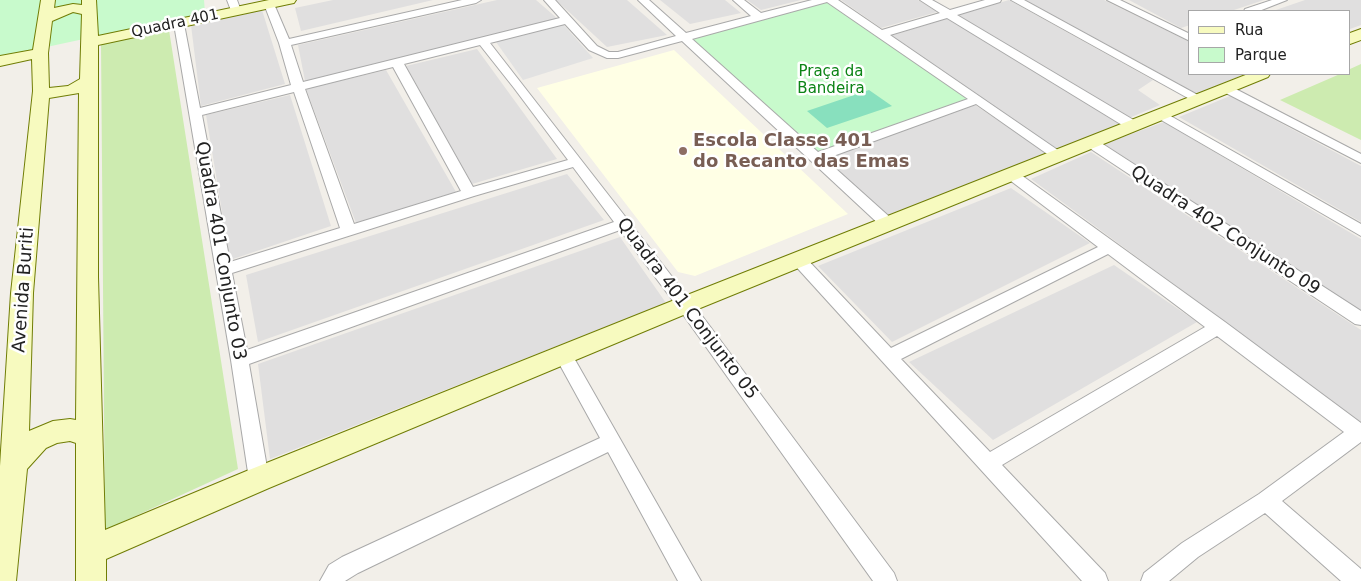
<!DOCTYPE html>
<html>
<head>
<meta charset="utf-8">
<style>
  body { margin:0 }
  #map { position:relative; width:1361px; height:581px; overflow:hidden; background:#f2efe9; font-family:"DejaVu Sans",sans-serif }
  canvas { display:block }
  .legend { position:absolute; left:1188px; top:10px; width:162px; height:65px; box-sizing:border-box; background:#fff; border:1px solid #a7a7a7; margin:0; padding:6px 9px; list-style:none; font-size:15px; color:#222 }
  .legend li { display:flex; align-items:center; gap:10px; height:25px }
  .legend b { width:25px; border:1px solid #a7a7a7 }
</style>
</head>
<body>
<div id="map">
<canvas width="1361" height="581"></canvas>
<ul class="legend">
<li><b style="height:6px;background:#f7fabf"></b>Rua</li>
<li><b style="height:14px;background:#c8facc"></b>Parque</li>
</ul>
</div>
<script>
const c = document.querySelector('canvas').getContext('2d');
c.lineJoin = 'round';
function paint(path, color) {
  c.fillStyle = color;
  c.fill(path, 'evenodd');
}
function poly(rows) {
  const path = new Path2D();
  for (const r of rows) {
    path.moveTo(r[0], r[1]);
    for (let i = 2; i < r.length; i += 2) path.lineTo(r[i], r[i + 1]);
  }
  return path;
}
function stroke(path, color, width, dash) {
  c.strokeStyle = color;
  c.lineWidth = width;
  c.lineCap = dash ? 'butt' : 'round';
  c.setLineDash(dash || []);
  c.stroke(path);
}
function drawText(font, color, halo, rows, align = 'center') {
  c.font = font + ' "DejaVu Sans",sans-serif';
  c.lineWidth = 5;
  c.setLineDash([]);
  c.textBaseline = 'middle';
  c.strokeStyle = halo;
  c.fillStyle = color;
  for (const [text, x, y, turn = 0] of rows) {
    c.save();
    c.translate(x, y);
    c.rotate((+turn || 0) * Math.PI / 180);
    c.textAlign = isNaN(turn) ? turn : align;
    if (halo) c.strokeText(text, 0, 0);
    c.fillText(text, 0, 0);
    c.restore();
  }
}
const residential = poly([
  [333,0,433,0,301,31,295,8],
  [497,0,536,0,558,19,305,81,298,45],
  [556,0,627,0,667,35,607,47],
  [660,0,725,0,741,13,690,24],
  [747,0,801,0,761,10],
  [841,0,918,0,937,12,881,28],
  [1009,0,1153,80,1138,90,1160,105,1129,118,958,15],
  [1025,0,1104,0,1190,42,1190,74,1245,74,1197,94],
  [1129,0,1264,0,1231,11,1190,11,1190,25,1181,28],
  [1305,0,1361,0,1361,25,1350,29,1350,11,1273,11],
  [262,10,285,84,201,106,191,25],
  [948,18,1122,124,1058,150,890,36],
  [477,49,557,159,472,184,406,66],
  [386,70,456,192,356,223,306,89],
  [290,95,331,226,230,260,206,115],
  [1230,96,1361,166,1361,222,1179,117],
  [975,105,1047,153,889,217,824,159],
  [1164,122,1361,239,1361,311,1104,144],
  [1091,152,1361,330,1361,422,1031,179],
  [567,174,604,220,258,342,246,275],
  [1011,188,1090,243,892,342,818,266],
  [620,237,666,303,270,459,258,364],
  [1114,265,1197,322,993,440,909,362]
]);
const education = poly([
  [674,50,848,214,695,276,678,272,537,88]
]);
const grass = poly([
  [169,30,238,469,105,530,101,43],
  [1361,64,1361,140,1280,100,1340,74,1350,74,1350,69]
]);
const park = poly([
  [0,0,204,0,205,13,0,57],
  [827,1,970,99,816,154,690,38]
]);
const pitch = poly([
  [869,90,892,106,827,128,807,111]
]);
const parking = poly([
  [563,24,593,58,523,80,496,42]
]);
const street = poly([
  [227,0,237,0,241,11,240,13,232,13,227,0],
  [462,0,481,0,476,3,291,45,303,82,560,18,544,0,555,0,597,46,609,52,618,52,676,36,638,0,649,0,686,33,751,16,733,0,744,0,761,13,812,0,838,0,882,30,940,13,920,0,932,0,950,10,985,0,1001,0,1000,2,957,15,1137,122,1138,125,1137,128,1127,128,947,18,890,35,1065,155,1063,158,1053,158,976,104,825,159,893,220,895,224,893,228,888,229,883,228,682,41,618,58,607,58,589,50,565,24,490,43,691,301,894,573,897,581,873,581,679,309,620,230,249,364,269,479,266,485,259,488,252,485,249,479,231,360,174,24,179,21,184,24,200,108,291,85,279,43,264,4,265,2,269,1,274,4,289,39,462,0],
  [827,2,968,99,818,152,692,39,827,2],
  [480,45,514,88,568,160,473,187,404,64,480,45],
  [393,67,461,191,354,224,305,89,393,67],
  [294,92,340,228,230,262,202,115,294,92],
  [573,167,614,222,247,350,232,273,474,196,573,167],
  [1011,0,1024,0,1205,99,1199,103,1195,102,1011,0],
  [1107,0,1120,0,1190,34,1190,41,1107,0],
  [1272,0,1287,0,1259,11,1244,11,1245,9,1272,0],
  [1226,84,1361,154,1361,163,1222,91,1220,88,1226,84],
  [1160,110,1361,224,1361,236,1156,117,1154,114,1160,110],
  [1090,138,1095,139,1361,311,1361,325,1355,324,1085,145,1083,142,1090,138],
  [1012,171,1017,172,1225,322,1361,423,1361,442,1282,501,1361,569,1361,581,1341,581,1265,513,1198,557,1169,581,1141,581,1144,573,1182,543,1259,494,1344,432,1217,336,1002,465,1105,573,1108,581,1082,581,790,260,792,256,798,255,804,256,891,348,1098,247,1007,178,1005,175,1007,172,1012,171],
  [1108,254,1205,327,990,452,901,359,1108,254],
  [564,349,570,351,701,581,678,581,608,452,358,573,345,581,320,581,329,565,342,557,600,438,555,356,558,351,564,349]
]);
const secondary = poly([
  [41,0,55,0,54,8,73,4,82,5,82,0,96,0,98,36,269,0,296,0,294,3,289,4,98,45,98,277,105,530,249,470,677,299,1248,74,1270,74,1268,77,693,311,269,488,106,559,106,581,76,581,76,443,70,441,57,443,46,448,27,469,16,581,0,581,0,466,11,293,33,91,32,59,0,66,0,56,33,50,41,0],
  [73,12,82,14,80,79,68,86,49,88,48,53,52,21,73,12],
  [79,93,76,420,70,419,53,421,29,431,33,293,49,98,79,93],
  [1361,29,1361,40,1350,44,1350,33,1361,29]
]);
const markers = [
  [683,151,5,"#8d6e63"]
];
const farStreetnames = [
  ["Quadra 401",175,24,-12]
];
const farParknames = [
  ["Praça da",831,72],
  ["Bandeira",831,89]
];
const educationNames = [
  ["Escola Classe 401",693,141],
  ["do Recanto das Emas",693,162]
];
const streetNames = [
  ["Quadra 402 Conjunto 09",1225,231,33],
  ["Quadra 401 Conjunto 03",220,251,80],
  ["Avenida Buriti",24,290,-86],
  ["Quadra 401 Conjunto 05",687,309,53]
];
paint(residential, '#e0dfdf');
paint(education, '#ffffe5');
paint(grass, '#cdebb0');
paint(park, '#c8facc');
paint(pitch, '#88e0be');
paint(parking, '#e2e2e2');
stroke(street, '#a9a9a9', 2);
stroke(secondary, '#707d05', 2);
paint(street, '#fff');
paint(secondary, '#f7fabf');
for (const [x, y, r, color] of markers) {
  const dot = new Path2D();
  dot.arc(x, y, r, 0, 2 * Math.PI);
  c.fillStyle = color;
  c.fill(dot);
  stroke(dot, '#fff', 2);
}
drawText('15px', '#222', '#fff', farStreetnames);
drawText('15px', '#0c8416', '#fff', farParknames);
drawText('bold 18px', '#785e54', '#fff', educationNames, 'left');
drawText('18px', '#222', '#fff', streetNames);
</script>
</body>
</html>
